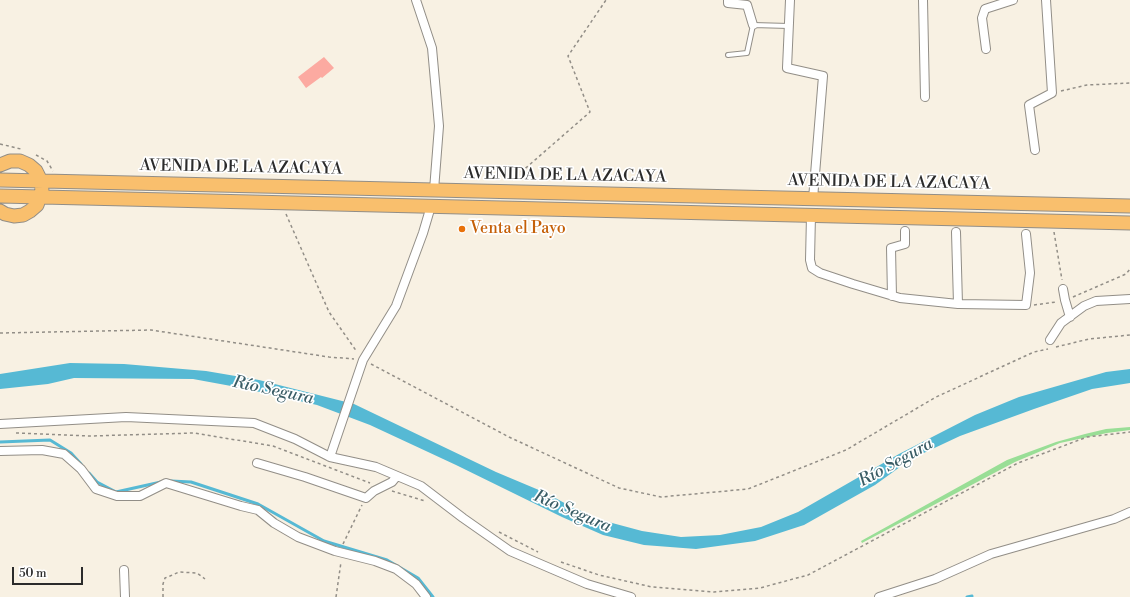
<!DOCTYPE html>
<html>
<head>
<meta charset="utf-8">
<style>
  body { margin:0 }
  #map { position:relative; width:1130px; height:597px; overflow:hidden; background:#f8f1e3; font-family:"Libre Bodoni",serif }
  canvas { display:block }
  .scale { position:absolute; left:12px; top:567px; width:71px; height:18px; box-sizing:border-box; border:2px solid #2b2b2b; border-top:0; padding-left:5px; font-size:12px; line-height:14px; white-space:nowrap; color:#2b2b2b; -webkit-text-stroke:3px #fff; paint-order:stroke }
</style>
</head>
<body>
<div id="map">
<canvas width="1130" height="597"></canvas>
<div class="scale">50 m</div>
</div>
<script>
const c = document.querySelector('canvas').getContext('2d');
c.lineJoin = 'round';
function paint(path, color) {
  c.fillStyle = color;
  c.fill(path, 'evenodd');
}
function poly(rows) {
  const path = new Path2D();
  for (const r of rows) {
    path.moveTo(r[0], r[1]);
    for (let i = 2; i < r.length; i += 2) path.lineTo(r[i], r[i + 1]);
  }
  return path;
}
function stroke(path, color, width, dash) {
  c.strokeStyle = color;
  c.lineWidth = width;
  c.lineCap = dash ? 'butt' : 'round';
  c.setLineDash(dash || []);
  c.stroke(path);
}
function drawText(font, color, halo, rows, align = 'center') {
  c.font = font + ' "Libre Bodoni",serif';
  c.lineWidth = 3.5;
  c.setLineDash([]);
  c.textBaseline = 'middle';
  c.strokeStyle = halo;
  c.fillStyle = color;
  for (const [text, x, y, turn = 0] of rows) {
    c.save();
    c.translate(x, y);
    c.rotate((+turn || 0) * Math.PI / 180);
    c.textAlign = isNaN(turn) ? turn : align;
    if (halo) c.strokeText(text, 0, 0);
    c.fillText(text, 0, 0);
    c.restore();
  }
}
const green = poly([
  [1130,427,1130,430,1107,433,1060,443,1015,462,862,543,861,541,1007,460,1056,442,1085,434,1106,429]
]);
const water = poly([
  [70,363,124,364,206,371,259,380,354,404,496,472,546,493,570,506,601,520,642,531,681,537,720,535,761,527,798,512,899,454,975,415,1019,397,1106,372,1130,369,1130,383,1092,389,1034,409,960,436,911,459,875,485,804,525,755,541,696,549,644,545,603,535,562,517,456,465,370,425,317,405,242,388,193,379,74,378,48,384,0,389,0,374]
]);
const stream = poly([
  [0,442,50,440,71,453,81,464],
  [89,473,97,482,116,492,161,482],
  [171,481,191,482,258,504,324,541,387,560,418,578,433,597],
  [967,597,972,596]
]);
const building = poly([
  [324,57,334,68,322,78,321,77,306,88,298,77]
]);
const path = poly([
  [1061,91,1087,85,1130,83],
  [0,144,21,149],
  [36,155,47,161,53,171],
  [512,180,590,112,568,56,606,0],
  [286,214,329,312,357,352],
  [1054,232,1062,280],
  [1073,297,1126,274,1130,269],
  [1034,305,1056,302],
  [0,333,151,330,329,357,354,359],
  [1056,347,1089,339,1130,335],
  [371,364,509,437,619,488,661,497,748,489,846,450,936,397,1034,352,1048,349],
  [16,433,90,436,194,433,273,446,370,483],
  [392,491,425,501],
  [499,532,538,552],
  [343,544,362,505],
  [561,562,599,575,652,587,714,592,760,588,808,575,1018,463,1087,437,1130,432],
  [163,597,163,584,165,578,170,576,179,572,197,573,205,579],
  [336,597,341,562]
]);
const service = poly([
  [728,55,747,53,753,25,789,26]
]);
const minor = poly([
  [416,0,432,48,439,126,434,190],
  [728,0,728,3,747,5,753,25],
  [790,0,787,68,823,76,813,199],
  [923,0,925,97],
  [986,49,982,18,985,9,1013,0],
  [1035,150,1029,105,1052,93,1046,0],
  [811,215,810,260,812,268,820,273,853,284,900,298,958,304,956,232],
  [1063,289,1065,300,1070,317],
  [892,296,891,248,905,244,905,231],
  [958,304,1026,305,1030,273,1026,234],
  [1050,340,1061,323,1084,306,1096,301,1130,299],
  [0,424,126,417,254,423,295,439,330,457,376,467,421,486,463,518,510,551,587,584,631,597],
  [0,451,42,450,64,454,81,469,96,489,117,496,140,496,166,483,241,506,258,510,274,523,298,537,335,551,375,561,396,569,416,584,426,597],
  [330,457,363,360,396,306,423,233,431,206],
  [257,463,305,477,366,498,374,491,392,482,397,476],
  [124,570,125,597],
  [879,597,935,579,991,554,1114,519,1130,512]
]);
const primary = poly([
  [0,165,10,161,20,161,29,165,36,171,41,181,42,191,37,205,30,211,23,215,14,216,5,214,0,211],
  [0,180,1130,206],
  [0,196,1130,223]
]);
const markers = [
  [462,229,4,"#e8710a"]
];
const streetNames = [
  ["AVENIDA DE LA AZACAYA",241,168,1],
  ["AVENIDA DE LA AZACAYA",565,176,1],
  ["AVENIDA DE LA AZACAYA",889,183,1]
];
const foodNames = [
  ["Venta el Payo",470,229]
];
const waterNames = [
  ["Río Segura",273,391,12],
  ["Río Segura",896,463,-29],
  ["Río Segura",572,512,23]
];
paint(green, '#99de96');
paint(water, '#56b9d4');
stroke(stream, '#56b9d4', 3);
paint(building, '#fcaaa1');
stroke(service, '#928e87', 6);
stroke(minor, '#928e87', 10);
stroke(primary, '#928e87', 15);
stroke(path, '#928e87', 1.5, [3, 3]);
stroke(service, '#fff', 4);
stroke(minor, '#fff', 8);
stroke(primary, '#f9bf6d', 13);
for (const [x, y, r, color] of markers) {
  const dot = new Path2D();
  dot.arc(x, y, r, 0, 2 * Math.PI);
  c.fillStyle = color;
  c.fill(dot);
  stroke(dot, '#fff', 1.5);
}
drawText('16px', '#2b2b2b', '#fff', streetNames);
drawText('16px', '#c56008', '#fff', foodNames, 'left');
drawText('italic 17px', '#3a5d66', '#fff', waterNames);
</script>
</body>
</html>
